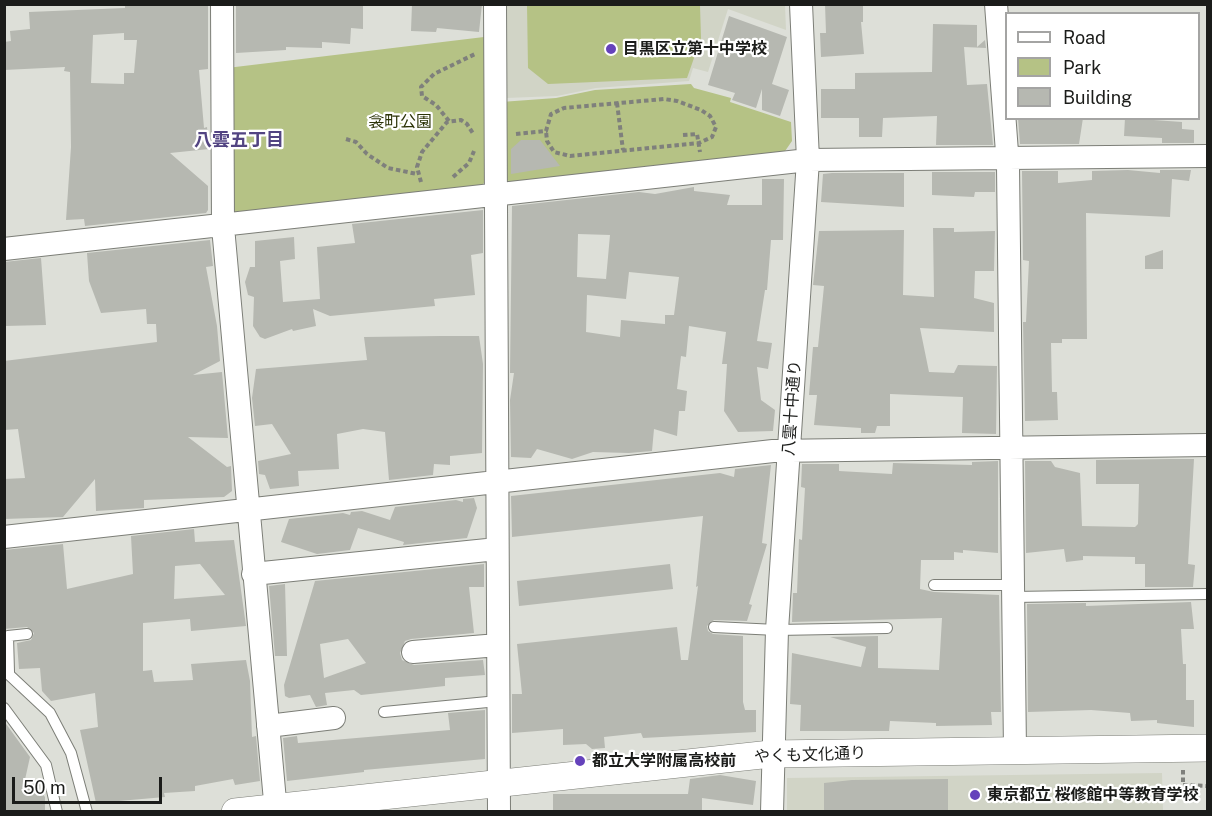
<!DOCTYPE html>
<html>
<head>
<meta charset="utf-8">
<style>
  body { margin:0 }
  #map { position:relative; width:1212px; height:816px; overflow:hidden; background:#dddfd8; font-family:"Public Sans",sans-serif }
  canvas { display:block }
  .frame { position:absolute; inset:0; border:6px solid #1b1c1a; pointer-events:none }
  .legend { position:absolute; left:1005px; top:12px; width:195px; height:108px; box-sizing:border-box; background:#fff; border:2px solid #a4a4a3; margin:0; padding:8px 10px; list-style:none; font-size:18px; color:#1b1c1a }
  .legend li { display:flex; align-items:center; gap:12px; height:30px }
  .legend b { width:30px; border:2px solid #a4a4a3 }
  .scale { position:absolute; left:12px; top:777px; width:150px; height:27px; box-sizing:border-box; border:3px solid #1b1c1a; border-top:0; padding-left:8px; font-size:18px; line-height:21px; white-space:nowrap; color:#1b1c1a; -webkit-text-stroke:4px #fff; paint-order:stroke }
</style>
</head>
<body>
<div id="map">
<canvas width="1212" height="816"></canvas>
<div class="frame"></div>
<ul class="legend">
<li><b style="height:8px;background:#fff"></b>Road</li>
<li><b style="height:16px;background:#b5c285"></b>Park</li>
<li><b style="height:16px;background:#b6b8b1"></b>Building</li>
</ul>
<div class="scale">50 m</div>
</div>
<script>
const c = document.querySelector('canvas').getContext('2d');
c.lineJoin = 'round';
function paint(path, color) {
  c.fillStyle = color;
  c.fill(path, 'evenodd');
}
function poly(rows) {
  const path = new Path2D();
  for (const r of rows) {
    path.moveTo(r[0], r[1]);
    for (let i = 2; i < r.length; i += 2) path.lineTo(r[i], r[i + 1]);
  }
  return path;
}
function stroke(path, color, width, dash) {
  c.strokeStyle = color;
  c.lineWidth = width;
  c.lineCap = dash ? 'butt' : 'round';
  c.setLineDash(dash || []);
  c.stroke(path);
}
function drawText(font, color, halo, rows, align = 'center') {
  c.font = font + ' "Public Sans","Noto Sans JP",sans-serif';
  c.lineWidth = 4.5;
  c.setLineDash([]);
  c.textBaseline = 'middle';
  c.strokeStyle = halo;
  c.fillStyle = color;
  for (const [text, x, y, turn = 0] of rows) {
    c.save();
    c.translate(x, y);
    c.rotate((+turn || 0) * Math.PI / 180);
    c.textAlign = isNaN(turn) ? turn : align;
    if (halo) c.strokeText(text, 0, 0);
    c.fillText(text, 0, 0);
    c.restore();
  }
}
const built = poly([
  [505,5,785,5,786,30,728,9,708,72,693,68,689,81,596,88,557,96,506,98],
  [1162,773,1163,811,787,811,787,778]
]);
const green = poly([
  [527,5,700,5,701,38,687,78,548,84,528,68],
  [484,37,487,103,556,98,595,90,691,84,694,88,731,98,730,102,791,122,792,141,783,154,512,183,502,177,488,178,479,189,237,214,227,208,227,68]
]);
const building = poly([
  [125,4,208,4,208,69,199,70,204,128,207,127,209,149,170,153,208,186,208,210,206,213,85,226,84,219,66,220,71,147,70,72,64,71,65,67,4,70,4,42,11,41,10,31,30,29,29,12,125,8],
  [124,33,124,40,137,40,134,73,124,73,124,84,91,83,93,35],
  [236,4,363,4,363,29,351,28,350,44,322,42,322,48,286,47,286,50,236,53],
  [412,4,482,4,479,32,437,28,436,32,411,31],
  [825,4,863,4,863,22,861,22,864,54,821,57,820,33,826,33],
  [729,16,787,37,772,84,789,90,780,116,762,110,762,89,756,108,732,100,735,93,708,85],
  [933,24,977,25,977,47,985,40,986,48,964,47,967,85,987,84,993,145,936,145,937,116,883,118,882,137,859,137,859,118,821,118,821,89,855,89,855,73,932,72],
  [1018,118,1083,118,1079,144,1020,144],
  [1125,118,1182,122,1182,129,1194,130,1194,143,1162,143,1162,138,1124,136],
  [521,140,540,140,560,166,511,174,511,149],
  [1128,170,1160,173,1160,170,1191,170,1189,181,1172,179,1170,217,1086,213,1087,339,1062,339,1062,343,1051,343,1052,392,1057,392,1058,420,1025,421,1023,322,1026,322,1029,261,1023,260,1022,171,1058,171,1058,183,1092,180,1092,171],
  [932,172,995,172,995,192,975,192,974,197,932,195],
  [832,173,904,173,904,207,821,202,823,174],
  [762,179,784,179,783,240,771,240,767,290,765,290,757,341,772,343,768,369,757,367,761,400,775,410,773,431,738,432,724,411,727,364,722,364,726,332,689,326,686,357,681,356,677,389,687,391,685,411,679,411,677,436,654,429,652,451,629,453,593,452,572,459,537,449,531,458,511,457,510,400,514,373,510,373,512,206,639,192,655,194,694,187,694,191,730,195,727,205,762,205],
  [578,234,610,235,606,279,577,277],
  [629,272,679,277,674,315,665,315,665,324,621,320,620,337,586,332,587,295,626,299],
  [483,210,483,253,471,255,475,295,434,299,435,306,330,316,313,309,316,326,293,331,292,329,265,339,260,337,253,326,254,297,248,295,245,282,250,267,255,267,255,241,294,237,295,259,280,261,283,302,320,299,317,247,355,243,352,224],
  [933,228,954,228,954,232,995,231,994,271,975,271,974,298,994,303,994,332,920,328,929,372,954,373,958,365,997,366,996,434,962,433,963,397,890,394,890,426,877,426,875,433,861,433,861,428,814,425,817,395,809,395,813,347,818,347,824,286,813,285,819,231,904,230,903,295,934,297],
  [210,240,213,266,206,267,217,326,220,361,193,375,222,372,228,438,188,437,227,467,231,466,232,491,224,497,144,500,144,508,96,511,95,479,63,517,4,519,4,479,25,478,18,429,4,430,4,361,157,342,156,324,147,324,146,309,101,313,89,281,87,253],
  [1163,250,1163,269,1145,269,1145,256],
  [41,258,46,325,4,326,4,262],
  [440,336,479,336,483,364,482,453,450,456,450,465,434,464,433,475,389,480,385,432,363,429,337,434,339,469,298,471,299,486,270,489,265,475,259,474,258,461,291,454,272,424,255,426,252,398,256,369,367,360,364,337],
  [1169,459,1194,459,1188,564,1195,565,1193,587,1145,587,1145,564,1135,564,1135,557,1083,556,1083,560,1066,562,1064,549,1026,553,1025,461,1051,461,1055,467,1080,473,1082,526,1135,527,1138,524,1139,484,1096,484,1096,460],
  [998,461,998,553,963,550,963,553,954,552,954,560,921,560,920,589,934,592,999,595,1001,712,991,712,992,725,936,726,936,723,890,721,889,731,800,731,801,705,790,704,792,653,861,667,866,647,830,637,878,636,878,668,939,670,942,618,792,622,793,593,797,593,799,539,802,540,805,488,801,487,802,464,839,464,839,471,892,474,893,463,972,465,972,462],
  [771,465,762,543,767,544,749,604,752,605,747,621,714,620,707,626,708,631,713,634,743,636,743,702,745,710,756,710,756,732,643,738,641,733,604,737,605,748,592,749,586,744,563,745,563,729,512,733,512,694,522,694,517,644,677,627,681,660,688,660,698,586,696,587,703,516,512,537,511,496,720,473,734,477,735,469],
  [474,498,477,508,467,538,403,545,404,542,358,528,350,550,317,554,281,542,289,519,343,513,350,515,351,512,362,511,390,520,395,507,456,500,463,502,463,499],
  [194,529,195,542,234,540,246,626,191,631,190,619,143,623,143,671,152,670,154,682,193,680,191,664,246,660,250,681,252,737,256,736,260,781,235,785,233,779,195,786,195,791,164,793,165,797,96,803,80,730,98,727,95,693,51,701,42,691,40,668,19,669,17,643,31,640,34,633,27,627,4,629,4,550,63,544,67,589,133,574,131,536],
  [200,564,225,595,174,599,175,566],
  [484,564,484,587,469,587,474,633,411,639,405,641,400,653,402,660,414,665,483,660,485,675,445,678,445,686,361,695,354,690,325,693,327,705,316,707,310,695,289,698,285,696,284,685,315,581],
  [348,639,366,663,324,678,320,644],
  [670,564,673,589,519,606,517,581],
  [285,584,287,656,275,656,269,586],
  [1191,602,1194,629,1181,629,1183,664,1186,664,1186,700,1194,700,1194,727,1157,723,1157,720,1131,721,1130,713,1091,710,1028,712,1027,604,1086,603,1086,606],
  [485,710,485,759,364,770,364,772,287,781,283,738,297,736,298,743,450,730,448,713],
  [4,721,30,757,24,784,40,783,39,790,45,797,45,812,5,812],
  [720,775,756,781,753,805,702,798,702,812,553,812,553,794,688,794,690,779],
  [948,779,948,812,824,812,824,783,852,780]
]);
const path = poly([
  [617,103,623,150],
  [449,121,436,105,422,96,421,87,434,74,475,54],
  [516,134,546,131,551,114,564,108,664,99,677,101,701,110,710,116,716,127,712,137,699,143,570,156,554,152,547,141,546,131],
  [683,135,697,134,700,152],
  [346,139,356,142,367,154,388,168,417,174],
  [453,177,469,163,474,151],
  [421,182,417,167,422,152,447,122,461,120,467,124,474,135],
  [1183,770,1183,785,1208,786]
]);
const service = poly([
  [934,585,1013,585],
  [1013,597,1208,594],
  [714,627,777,630,887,628],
  [4,670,50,713,71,753,87,812],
  [9,672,8,636,27,634],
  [4,708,46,765,57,812],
  [384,712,498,701]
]);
const minor = poly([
  [222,4,223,227,276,812],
  [495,4,499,812],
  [996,4,1008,166,1015,751],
  [4,249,808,160,1208,156],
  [4,537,773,451,1208,445],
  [253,574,497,549],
  [413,652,498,645],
  [268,726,334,718],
  [772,812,777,630,808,160,801,4]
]);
const tertiary = poly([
  [235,812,771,754,1208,748]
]);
const markers = [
  [611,49,6,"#6542bb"],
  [580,761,6,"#6542bb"],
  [975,795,6,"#6542bb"]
];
const poiNames = [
  ["目黒区立第十中学校",623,49],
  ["都立大学附属高校前",592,761],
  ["東京都立 桜修館中等教育学校",987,795]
];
const parkNames = [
  ["衾町公園",400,122]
];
const streetNames = [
  ["八雲十中通り",792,408,-86],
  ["やくも文化通り",810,755,-2]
];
const neighbourhoodNames = [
  ["八雲五丁目",239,140]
];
paint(built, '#d1d4c6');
paint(green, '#b5c285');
paint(building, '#b6b8b1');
stroke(service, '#7c7e77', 12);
stroke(minor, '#7c7e77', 24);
stroke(tertiary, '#7c7e77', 28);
stroke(path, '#7f807c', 4, [4.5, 3]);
stroke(service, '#fff', 10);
stroke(minor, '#fff', 22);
stroke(tertiary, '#fff', 27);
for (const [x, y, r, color] of markers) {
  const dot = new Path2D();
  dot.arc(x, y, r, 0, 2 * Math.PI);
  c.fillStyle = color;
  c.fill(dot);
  stroke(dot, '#fff', 2);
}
drawText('bold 16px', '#1b1c1a', '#fff', poiNames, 'left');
drawText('16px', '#2c3308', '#fff', parkNames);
drawText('16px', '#1b1c1a', '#fff', streetNames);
drawText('bold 18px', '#524482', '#fff', neighbourhoodNames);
</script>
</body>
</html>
